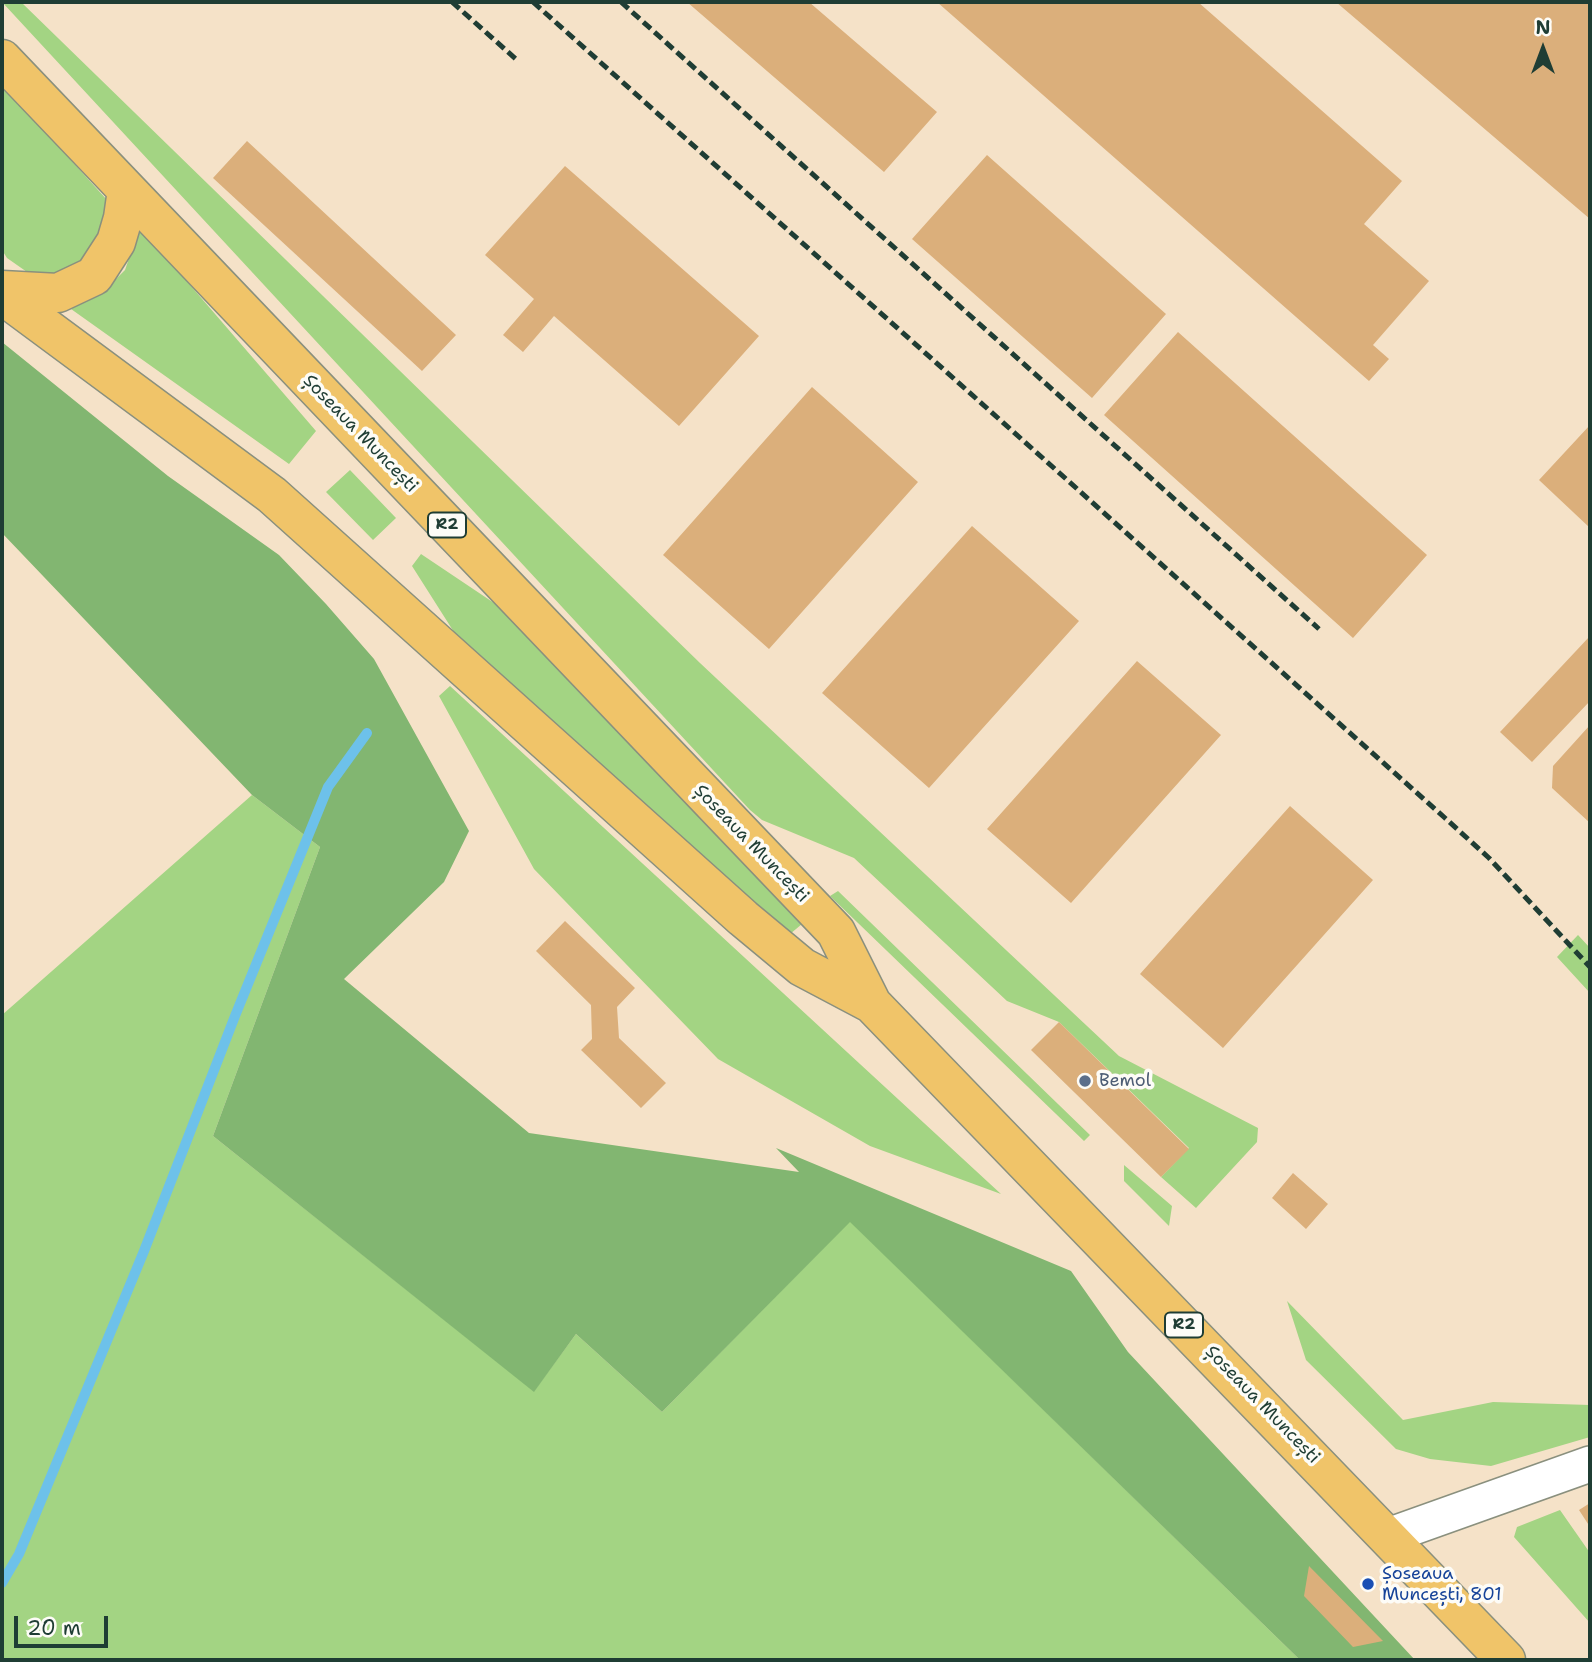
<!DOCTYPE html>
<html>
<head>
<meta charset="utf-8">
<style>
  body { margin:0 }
  #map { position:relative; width:1592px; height:1662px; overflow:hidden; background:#f5e2c8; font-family:"Shantell Sans",sans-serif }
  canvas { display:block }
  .frame { position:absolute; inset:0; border:4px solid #1f3d34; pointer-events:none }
  .north { position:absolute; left:1508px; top:14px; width:70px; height:70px; -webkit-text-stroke:5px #fdfcf7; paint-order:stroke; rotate:0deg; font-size:19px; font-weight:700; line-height:28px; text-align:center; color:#1f3d34 }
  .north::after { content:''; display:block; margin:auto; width:24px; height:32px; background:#1f3d34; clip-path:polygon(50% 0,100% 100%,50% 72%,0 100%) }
  .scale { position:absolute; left:14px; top:1616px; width:94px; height:32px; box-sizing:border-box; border:4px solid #1f3d34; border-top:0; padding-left:9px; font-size:21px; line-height:24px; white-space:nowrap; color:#1f3d34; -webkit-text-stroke:5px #fdfcf7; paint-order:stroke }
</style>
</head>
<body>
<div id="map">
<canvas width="1592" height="1662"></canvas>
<div class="frame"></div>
<div class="north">N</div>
<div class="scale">20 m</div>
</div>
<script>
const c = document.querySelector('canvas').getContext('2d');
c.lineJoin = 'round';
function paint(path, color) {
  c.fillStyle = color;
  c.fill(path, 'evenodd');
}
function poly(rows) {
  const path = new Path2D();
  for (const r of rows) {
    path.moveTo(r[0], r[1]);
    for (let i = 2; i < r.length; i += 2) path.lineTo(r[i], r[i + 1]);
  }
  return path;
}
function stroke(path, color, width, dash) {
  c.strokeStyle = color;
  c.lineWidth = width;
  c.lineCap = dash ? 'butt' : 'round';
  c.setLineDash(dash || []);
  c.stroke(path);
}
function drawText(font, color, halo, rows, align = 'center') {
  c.font = font + ' "Shantell Sans",sans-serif';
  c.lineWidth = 7;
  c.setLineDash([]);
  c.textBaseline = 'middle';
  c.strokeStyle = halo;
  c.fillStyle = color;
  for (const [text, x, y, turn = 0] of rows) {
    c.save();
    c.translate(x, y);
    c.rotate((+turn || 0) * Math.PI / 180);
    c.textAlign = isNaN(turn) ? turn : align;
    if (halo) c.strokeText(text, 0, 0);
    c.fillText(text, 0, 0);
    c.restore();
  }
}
const green = poly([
  [2,2,21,2,700,663,1119,1056,1258,1128,1257,1142,1196,1208,1161,1177,1189,1148,1059,1022,1007,1001,854,858,762,820,750,810],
  [2,84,117,211,82,267,37,279,7,258,2,250],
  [140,227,316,431,289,464,71,309,105,290,125,270],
  [350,470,396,518,373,540,326,492],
  [421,554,503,609,802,924,790,934,459,640,412,566],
  [450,686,1001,1194,870,1146,718,1059,534,869,439,696],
  [252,795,320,847,213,1136,534,1391,576,1334,662,1412,850,1221,1300,1660,2,1660,2,1015],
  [838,891,1090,1135,1084,1141,830,896],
  [1578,935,1590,948,1590,993,1557,957],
  [1124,1165,1172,1206,1169,1226,1124,1181],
  [1287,1301,1403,1420,1493,1402,1590,1405,1590,1437,1491,1466,1430,1459,1396,1449,1306,1360],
  [1560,1510,1590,1553,1590,1623,1514,1537,1517,1527]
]);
const forest = poly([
  [2,342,168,476,279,555,326,604,374,659,469,831,444,882,344,979,529,1133,799,1172,776,1148,1071,1271,1128,1352,1415,1660,1300,1660,850,1222,662,1412,576,1334,534,1392,213,1136,320,847,252,795,2,533]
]);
const stream = poly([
  [2,1583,19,1554,144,1251,235,1016,328,787,367,733]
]);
const building = poly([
  [687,2,809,2,937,112,884,172],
  [937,2,1198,2,1402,181,1364,224,1429,281,1373,345,1389,359,1369,381],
  [1336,2,1590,2,1590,219],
  [247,141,456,335,422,371,213,178],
  [987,155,1166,314,1092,398,912,239],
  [565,166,759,336,679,426,554,316,523,352,503,335,534,299,485,255],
  [1178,332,1427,555,1353,638,1104,415],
  [812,387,918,482,769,649,663,555],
  [1590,425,1590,528,1539,480],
  [972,526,1079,621,929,788,822,693],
  [1590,636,1590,701,1532,762,1500,732],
  [1137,661,1221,735,1071,903,987,829],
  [1590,725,1590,823,1552,788,1553,766],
  [1290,806,1373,880,1223,1048,1140,974],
  [565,921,635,988,617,1007,619,1038,666,1083,641,1108,581,1050,592,1039,591,1005,536,951],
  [1059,1022,1189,1149,1161,1177,1031,1050],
  [1293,1173,1328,1204,1306,1229,1272,1198],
  [1590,1503,1590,1527,1579,1510],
  [1309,1566,1383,1641,1353,1647,1304,1596]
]);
const minor = poly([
  [1388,1536,1590,1464]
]);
const major = poly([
  [2,59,836,932,872,1004,1506,1660],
  [2,290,58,293,94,276,116,242,123,218,127,190],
  [2,295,272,495,743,918,802,967,872,1004]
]);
const rail = poly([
  [452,2,518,61],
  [533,2,1445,818,1489,858,1590,967],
  [621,2,1319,629]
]);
const markers = [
  [1085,1081,7,"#5c6f8a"],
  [1368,1584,7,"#1a4fb4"]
];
const shields = [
  [447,525,38],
  [1184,1325,38]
];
const shieldNames = [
  ["R2",447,525],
  ["R2",1184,1325]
];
const streetNames = [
  ["Șoseaua Muncești",360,434,46],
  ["Șoseaua Muncești",751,844,46],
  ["Șoseaua Muncești",1262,1405,46]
];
const serviceNames = [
  ["Bemol",1099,1081]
];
const transitNames = [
  ["Șoseaua",1382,1574],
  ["Muncești, 801",1382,1595]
];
paint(green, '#a3d483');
paint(forest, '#82b671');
stroke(stream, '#6dc1ea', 10);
paint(building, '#dbaf7b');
stroke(minor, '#8a907e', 38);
stroke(major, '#8a907e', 41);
stroke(minor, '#fff', 35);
stroke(major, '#f0c469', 38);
stroke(rail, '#1f3d34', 5, [10, 5]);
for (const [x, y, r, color] of markers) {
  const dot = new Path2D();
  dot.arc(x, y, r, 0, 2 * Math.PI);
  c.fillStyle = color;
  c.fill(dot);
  stroke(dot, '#fdfcf7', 2.5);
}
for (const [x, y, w] of shields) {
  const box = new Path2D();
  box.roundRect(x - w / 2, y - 12.5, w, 25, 5);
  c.fillStyle = '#fdfcf7';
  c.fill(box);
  stroke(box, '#1f3d34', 2);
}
drawText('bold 16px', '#1f3d34', null, shieldNames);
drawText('18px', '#1f3d34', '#fdfcf7', streetNames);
drawText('18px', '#4e5e75', '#fdfcf7', serviceNames, 'left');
drawText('18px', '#164399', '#fdfcf7', transitNames, 'left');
</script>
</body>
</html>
